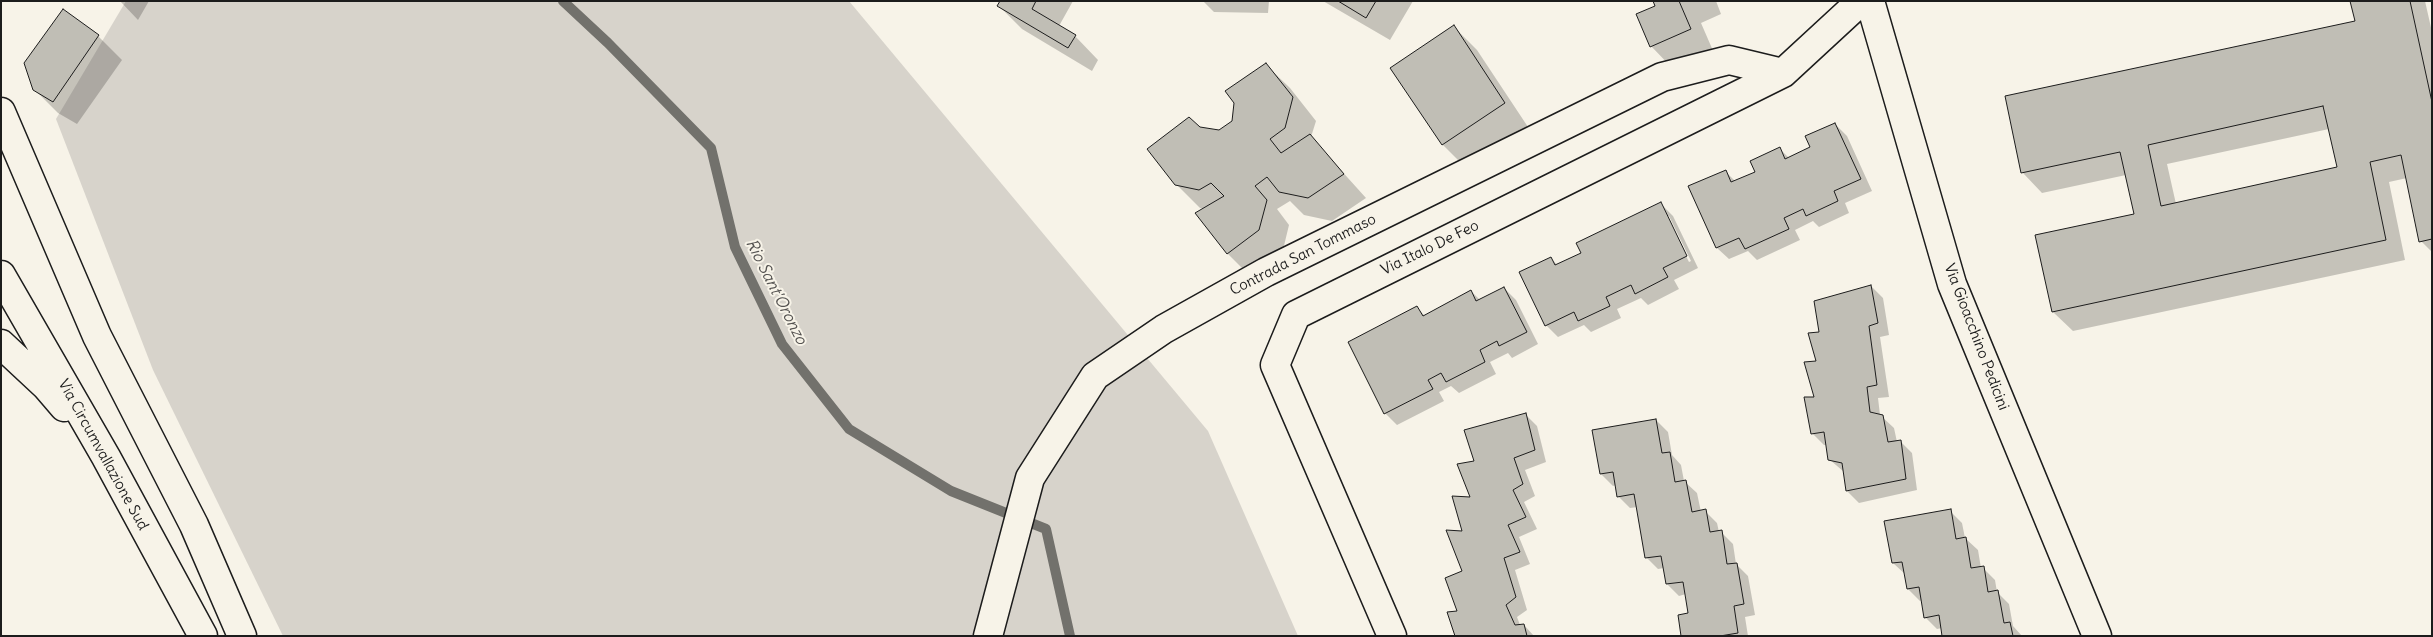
<!DOCTYPE html>
<html>
<head>
<meta charset="utf-8">
<style>
  body { margin:0 }
  #map { position:relative; width:2433px; height:637px; overflow:hidden; background:#f7f3e8; font-family:Delius,sans-serif }
  canvas { display:block }
  .frame { position:absolute; inset:0; border:2px solid #1c1c1c; pointer-events:none }
</style>
</head>
<body>
<div id="map">
<canvas width="2433" height="637"></canvas>
<div class="frame"></div>
</div>
<script>
const c = document.querySelector('canvas').getContext('2d');
c.lineJoin = 'round';
function paint(path, color) {
  c.fillStyle = color;
  c.fill(path, 'evenodd');
}
function poly(rows) {
  const path = new Path2D();
  for (const r of rows) {
    path.moveTo(r[0], r[1]);
    for (let i = 2; i < r.length; i += 2) path.lineTo(r[i], r[i + 1]);
  }
  return path;
}
function stroke(path, color, width, dash) {
  c.strokeStyle = color;
  c.lineWidth = width;
  c.lineCap = dash ? 'butt' : 'round';
  c.setLineDash(dash || []);
  c.stroke(path);
}
function drawText(font, color, halo, rows, align = 'center') {
  c.font = font + ' Delius,sans-serif';
  c.lineWidth = 4;
  c.setLineDash([]);
  c.textBaseline = 'middle';
  c.strokeStyle = halo;
  c.fillStyle = color;
  for (const [text, x, y, turn = 0] of rows) {
    c.save();
    c.translate(x, y);
    c.rotate((+turn || 0) * Math.PI / 180);
    c.textAlign = isNaN(turn) ? turn : align;
    if (halo) c.strokeText(text, 0, 0);
    c.fillText(text, 0, 0);
    c.restore();
  }
}
const green = poly([
  [126,1,849,1,1208,431,1298,636,283,636,153,370,56,119]
]);
const shadow = poly([
  [120,1,149,1,138,20],
  [1001,1,1073,1,1059,26,1075,36,1098,60,1092,71,1022,29,999,6],
  [1203,1,1269,1,1268,13,1214,12],
  [1323,1,1413,1,1390,40],
  [1655,1,1716,1,1721,14,1701,23,1714,53,1674,70,1651,46,1657,7],
  [2352,1,2425,1,2432,32,2432,252,2421,241,2407,178,2389,182,2405,260,2073,331,2053,312,2135,215,2126,175,2042,193,2023,173,2007,97,2356,22],
  [2329,129,2338,168,2176,204,2167,164],
  [63,11,98,36,122,60,77,124,58,113,34,89],
  [1454,27,1477,50,1528,127,1466,168,1443,145,1392,68],
  [1266,65,1290,88,1316,121,1311,137,1366,198,1332,221,1304,215,1290,201,1277,209,1289,225,1282,254,1251,277,1228,254,1197,213,1205,209,1200,208,1176,184,1199,128,1219,132,1233,122],
  [1835,124,1847,136,1872,191,1845,203,1849,213,1819,227,1813,221,1795,230,1800,240,1757,260,1748,251,1729,259,1717,248,1690,187,1725,171,1736,182,1757,172,1780,149,1789,158,1812,148],
  [1661,204,1673,216,1698,268,1674,280,1679,289,1648,305,1641,298,1617,309,1621,318,1591,332,1584,325,1558,337,1546,325,1521,273,1551,258,1558,266,1583,253],
  [1666,216,1669,216,1691,261,1689,262],
  [1871,286,1883,298,1889,335,1880,337,1889,397,1878,398,1880,415,1894,428,1897,442,1900,441,1912,453,1917,490,1859,503,1847,491,1844,472,1829,459,1827,445,1824,445,1812,433,1820,333],
  [1504,288,1516,300,1538,344,1512,358,1508,353,1490,362,1496,374,1459,393,1451,386,1439,392,1444,401,1397,425,1385,413,1416,307,1425,316,1471,291,1480,300],
  [1525,414,1537,426,1546,462,1525,470,1535,496,1524,502,1537,529,1519,537,1530,564,1515,570,1527,610,1517,617,1520,625,1524,625,1534,636,1456,636,1463,572,1463,532,1472,498,1476,462],
  [1656,420,1668,432,1672,455,1681,465,1684,481,1697,493,1701,512,1705,511,1717,523,1719,532,1721,532,1733,544,1736,564,1748,576,1755,615,1745,617,1748,636,1683,636,1690,614,1686,594,1679,596,1667,584,1664,568,1658,569,1646,557,1638,507,1630,508,1618,496,1617,485,1613,486,1601,474,1594,431],
  [1950,511,1962,523,1965,538,1978,550,1981,568,1983,568,1995,580,1997,592,2009,604,2013,626,2022,636,1943,636,1942,628,1937,629,1925,617,1922,600,1920,601,1908,589,1906,575,1893,563]
]);
const stream = poly([
  [563,1,608,43,711,148,735,247,782,344,849,429,951,491,1046,529,1070,636]
]);
const building = poly([
  [1000,1,1036,1,1032,9,1076,35,1068,48,997,6,1000,1],
  [1338,1,1376,1,1366,18,1338,1],
  [1653,1,1679,1,1691,29,1650,47,1636,14,1655,6,1653,1],
  [2350,1,2410,1,2432,102,2432,239,2419,242,2401,155,2370,162,2386,240,2052,312,2035,235,2134,214,2120,152,2021,173,2005,96,2355,21,2350,1],
  [2323,106,2337,167,2161,206,2148,145,2323,106],
  [63,9,99,35,53,102,33,90,24,63,63,9],
  [1454,25,1505,103,1442,145,1390,68,1454,25],
  [1266,63,1293,97,1285,128,1270,139,1281,153,1310,134,1344,174,1308,198,1279,192,1267,177,1255,186,1267,200,1259,230,1227,254,1195,213,1224,196,1211,183,1199,190,1175,185,1147,149,1189,117,1200,127,1219,130,1232,121,1234,103,1225,91,1266,63],
  [1835,123,1861,179,1834,191,1838,201,1806,216,1803,209,1784,218,1789,229,1745,249,1739,238,1716,248,1688,186,1726,170,1731,182,1755,172,1750,161,1780,147,1785,159,1810,147,1805,136,1835,123],
  [1661,202,1687,256,1663,268,1668,277,1635,294,1631,285,1606,297,1610,306,1578,321,1574,312,1545,326,1519,272,1551,257,1555,265,1581,253,1576,243,1661,202],
  [1871,285,1878,323,1869,326,1877,385,1867,387,1870,412,1883,415,1888,442,1901,440,1906,479,1846,491,1842,463,1828,460,1824,432,1811,434,1804,397,1814,397,1804,362,1816,361,1808,333,1819,332,1814,301,1871,285],
  [1504,287,1527,332,1499,346,1497,341,1480,350,1485,362,1446,382,1441,373,1428,380,1433,389,1384,414,1348,342,1417,306,1423,316,1471,290,1476,301,1504,287],
  [1526,413,1535,450,1514,458,1523,484,1513,490,1526,517,1508,525,1520,552,1504,558,1516,597,1506,605,1515,625,1524,624,1527,636,1455,636,1447,612,1457,611,1445,578,1462,571,1446,530,1462,531,1452,496,1470,497,1457,464,1474,461,1464,430,1526,413],
  [1656,419,1662,453,1670,452,1675,482,1686,480,1692,512,1706,509,1710,532,1722,530,1727,564,1737,563,1744,604,1734,606,1738,633,1720,636,1681,636,1678,615,1688,613,1683,582,1666,584,1661,556,1645,558,1634,494,1617,497,1613,472,1600,474,1592,430,1656,419],
  [1951,509,1956,539,1966,537,1971,568,1984,566,1988,592,1998,590,2004,623,2010,622,2013,636,1942,636,1939,615,1924,618,1919,587,1907,589,1902,562,1892,563,1884,521,1951,509]
]);
const minor = poly([
  [1870,1,1952,284,2097,636],
  [988,636,1030,478,1095,376,1164,329,1266,272,1662,77,1729,60,1783,73],
  [1392,636,1275,365,1296,315,1783,73,1861,1]
]);
const primary = poly([
  [1,112,97,336,194,525,242,636],
  [1,275,106,457,203,636],
  [1,344,46,386,64,407]
]);
const streetNames = [
  ["Via Italo De Feo",1430,248,-26],
  ["Contrada San Tommaso",1303,255,-27],
  ["Via Gioacchino Pedicini",1976,337,69],
  ["Via Circumvallazione Sud",103,455,61]
];
const waterNames = [
  ["Rio Sant'Oronzo",776,292,63]
];
paint(green, '#d7d3cb');
paint(shadow, '#0003');
stroke(stream, '#72716c', 10);
paint(building, '#c0beb5');
stroke(building, '#1c1c1c', 1);
stroke(minor, '#1c1c1c', 31);
stroke(primary, '#1c1c1c', 31);
stroke(minor, '#f7f3e8', 28);
stroke(primary, '#f7f3e8', 28);
drawText('15px', '#1c1c1c', '#f7f3e8', streetNames);
drawText('italic 16px', '#565452', '#f7f3e8', waterNames);
</script>
</body>
</html>
